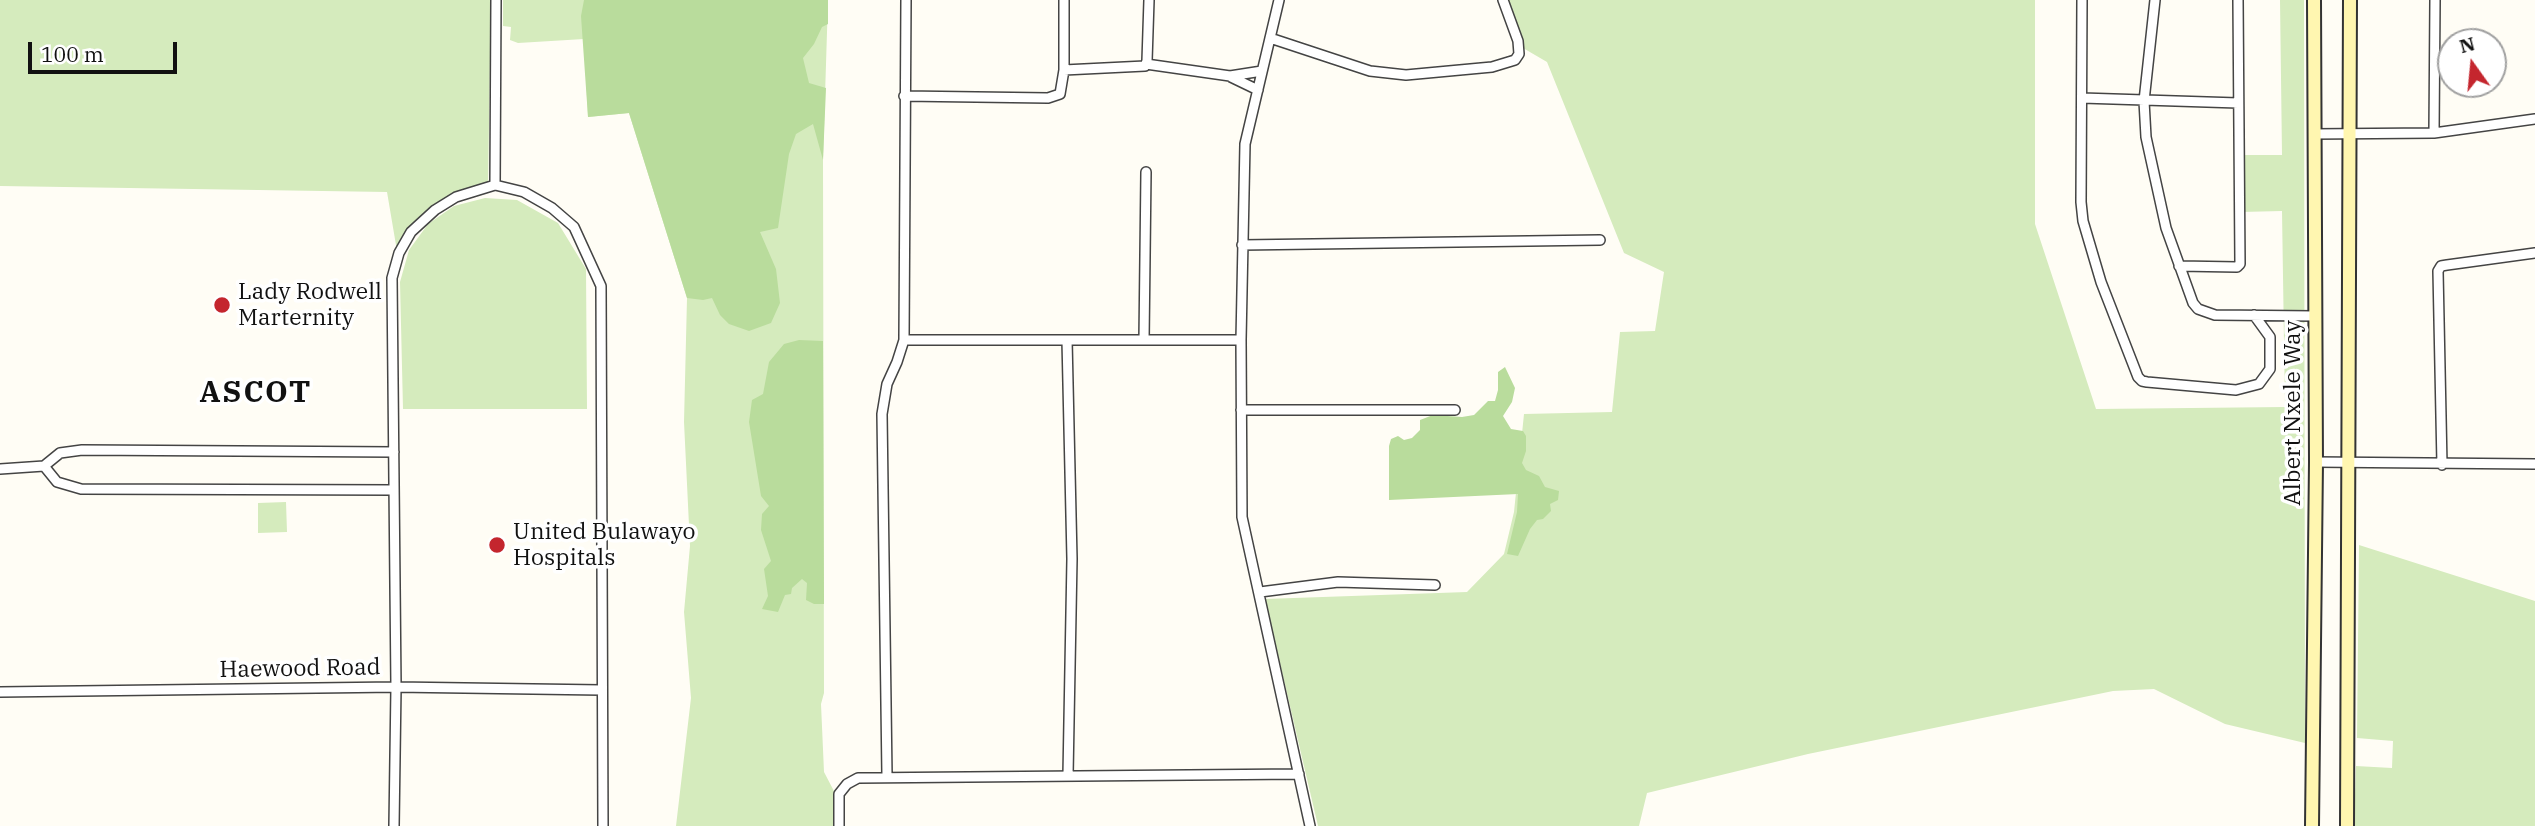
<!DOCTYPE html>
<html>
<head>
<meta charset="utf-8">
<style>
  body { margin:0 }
  #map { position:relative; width:2535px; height:826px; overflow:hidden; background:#fffdf5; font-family:"IBM Plex Serif",serif }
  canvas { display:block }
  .north { position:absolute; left:2437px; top:28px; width:70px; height:70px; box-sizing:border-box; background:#fff; border:2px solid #a0a0a0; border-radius:50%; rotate:345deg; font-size:19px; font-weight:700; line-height:28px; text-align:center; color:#111 }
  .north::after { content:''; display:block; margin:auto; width:24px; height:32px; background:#c4262e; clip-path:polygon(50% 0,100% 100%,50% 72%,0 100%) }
  .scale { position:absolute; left:28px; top:42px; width:149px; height:32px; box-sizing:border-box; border:4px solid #111; border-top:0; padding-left:9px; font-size:21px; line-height:24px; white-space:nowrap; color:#111; -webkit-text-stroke:5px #fff; paint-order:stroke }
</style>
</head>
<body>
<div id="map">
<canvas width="2535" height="826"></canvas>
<div class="north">N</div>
<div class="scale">100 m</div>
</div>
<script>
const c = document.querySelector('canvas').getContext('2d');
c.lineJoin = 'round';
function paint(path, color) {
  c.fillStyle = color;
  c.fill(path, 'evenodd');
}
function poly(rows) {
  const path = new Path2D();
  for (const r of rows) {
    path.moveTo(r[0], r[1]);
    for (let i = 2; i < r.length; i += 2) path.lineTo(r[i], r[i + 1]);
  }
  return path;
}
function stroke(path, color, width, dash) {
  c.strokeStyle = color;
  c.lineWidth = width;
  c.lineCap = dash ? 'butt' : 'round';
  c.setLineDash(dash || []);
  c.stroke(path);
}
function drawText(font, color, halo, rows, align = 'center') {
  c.font = font + ' "IBM Plex Serif",serif';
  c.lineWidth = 7;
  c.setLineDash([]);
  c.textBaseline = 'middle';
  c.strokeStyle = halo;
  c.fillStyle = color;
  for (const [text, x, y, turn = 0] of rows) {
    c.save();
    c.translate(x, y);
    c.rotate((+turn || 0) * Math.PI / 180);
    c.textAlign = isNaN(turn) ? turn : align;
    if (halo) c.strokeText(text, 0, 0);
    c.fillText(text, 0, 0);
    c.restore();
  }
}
const green = poly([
  [0,0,491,0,488,184,456,194,397,251,387,192,0,186],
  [503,0,828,0,823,160,824,693,821,704,824,772,836,795,836,826,676,826,691,698,684,612,690,546,684,422,687,298,629,113,588,117,584,39,518,43,510,40,511,27,503,26],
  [1505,0,2035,0,2035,224,2096,409,2285,407,2282,211,2241,212,2241,155,2282,155,2280,0,2304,0,2305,743,2225,724,2154,689,2113,691,1808,754,1647,793,1639,826,1318,826,1265,599,1467,592,1504,554,1514,512,1524,414,1612,412,1620,332,1655,331,1664,272,1624,253,1547,62,1523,48],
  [485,198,517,200,558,223,586,269,587,409,403,409,400,282,409,250,428,224,454,206],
  [286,502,287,532,258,533,258,503],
  [2359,545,2535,601,2535,826,2354,826,2356,766,2392,768,2393,741,2357,738]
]);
const forest = poly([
  [584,0,828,0,828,24,822,27,814,44,803,58,809,83,826,88,823,160,813,124,796,134,789,154,778,228,760,232,776,269,780,303,771,323,749,331,729,324,720,315,712,298,703,300,687,298,629,113,588,117,581,16],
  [799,340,823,341,824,604,814,604,806,600,807,583,802,579,792,588,791,594,785,595,778,612,762,609,768,596,764,569,771,561,761,530,762,514,769,506,761,496,749,422,752,400,763,394,769,362,784,344],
  [1505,367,1515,388,1512,402,1503,416,1511,429,1523,431,1526,436,1526,451,1522,463,1526,470,1539,476,1545,487,1559,491,1558,500,1550,504,1551,511,1543,519,1537,520,1530,529,1518,556,1507,554,1517,512,1518,494,1389,500,1389,446,1391,439,1398,436,1404,440,1412,438,1420,430,1420,420,1433,415,1462,417,1474,415,1488,401,1495,401,1498,390,1498,372]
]);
const street = poly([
  [1279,0,1245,144,1241,340,1242,517,1310,826],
  [2082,0,2081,202,2083,221,2101,282,2138,377,2142,381,2147,382,2236,390,2259,384,2270,369,2270,337,2254,315],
  [2155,0,2144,101,2146,137,2166,228,2193,303,2198,309,2215,315,2314,316],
  [1270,38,1370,71,1406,75,1492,67,1515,60,1519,54,1518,41,1503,0],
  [1146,64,1230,76,1262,71],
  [1064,70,1145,66,1147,61,1149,0],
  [1231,77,1258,90],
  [904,96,1048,98,1060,94,1064,70,1064,0],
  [2082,98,2238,103],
  [2434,133,2435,0],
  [2314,134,2434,133,2535,119],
  [495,185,496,0],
  [1242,245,1600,240],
  [2179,266,2237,267,2240,264,2238,0],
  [904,340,1241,340],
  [1067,340,1072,559,1068,775],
  [1144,340,1146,172],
  [1241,410,1455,410],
  [2316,462,2535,464],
  [2442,465,2438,271,2441,266,2447,265,2535,253],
  [44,466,57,482,81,489,394,490],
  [0,469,44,466,60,453,82,450,394,452],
  [1260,592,1338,582,1435,585],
  [0,692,396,687,601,690],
  [887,776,882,414,887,384,897,362,904,340,906,0],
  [394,826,396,687,392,278,399,253,411,232,435,210,456,197,495,185,524,192,552,208,574,227,601,286,603,826],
  [839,826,839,794,847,784,858,778,1299,774]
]);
const secondary = poly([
  [2312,826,2316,462,2314,0],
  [2347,826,2350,0]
]);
const markers = [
  [222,305,9,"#c4262e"],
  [497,545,9,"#c4262e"]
];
const poiNames = [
  ["Lady Rodwell",238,292],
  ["Marternity",238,318],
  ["United Bulawayo",513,532],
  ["Hospitals",513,558]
];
const streetNames = [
  ["Albert Nxele Way",2293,413,-90],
  ["Haewood Road",300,669,-1]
];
const districtNames = [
  ["ASCOT",256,393]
];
paint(green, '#d5ebbd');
paint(forest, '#b9dc9c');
stroke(street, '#444', 12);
stroke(secondary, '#333', 16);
stroke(street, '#fff', 9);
stroke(secondary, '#fff6b0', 12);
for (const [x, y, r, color] of markers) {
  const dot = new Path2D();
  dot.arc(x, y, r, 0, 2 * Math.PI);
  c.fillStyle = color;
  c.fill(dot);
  stroke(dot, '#fff', 2.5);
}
drawText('23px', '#111', '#fff', poiNames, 'left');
drawText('23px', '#111', '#fff', streetNames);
c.letterSpacing = '2px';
drawText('bold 30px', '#111', '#fff', districtNames);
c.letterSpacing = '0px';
</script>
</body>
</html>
